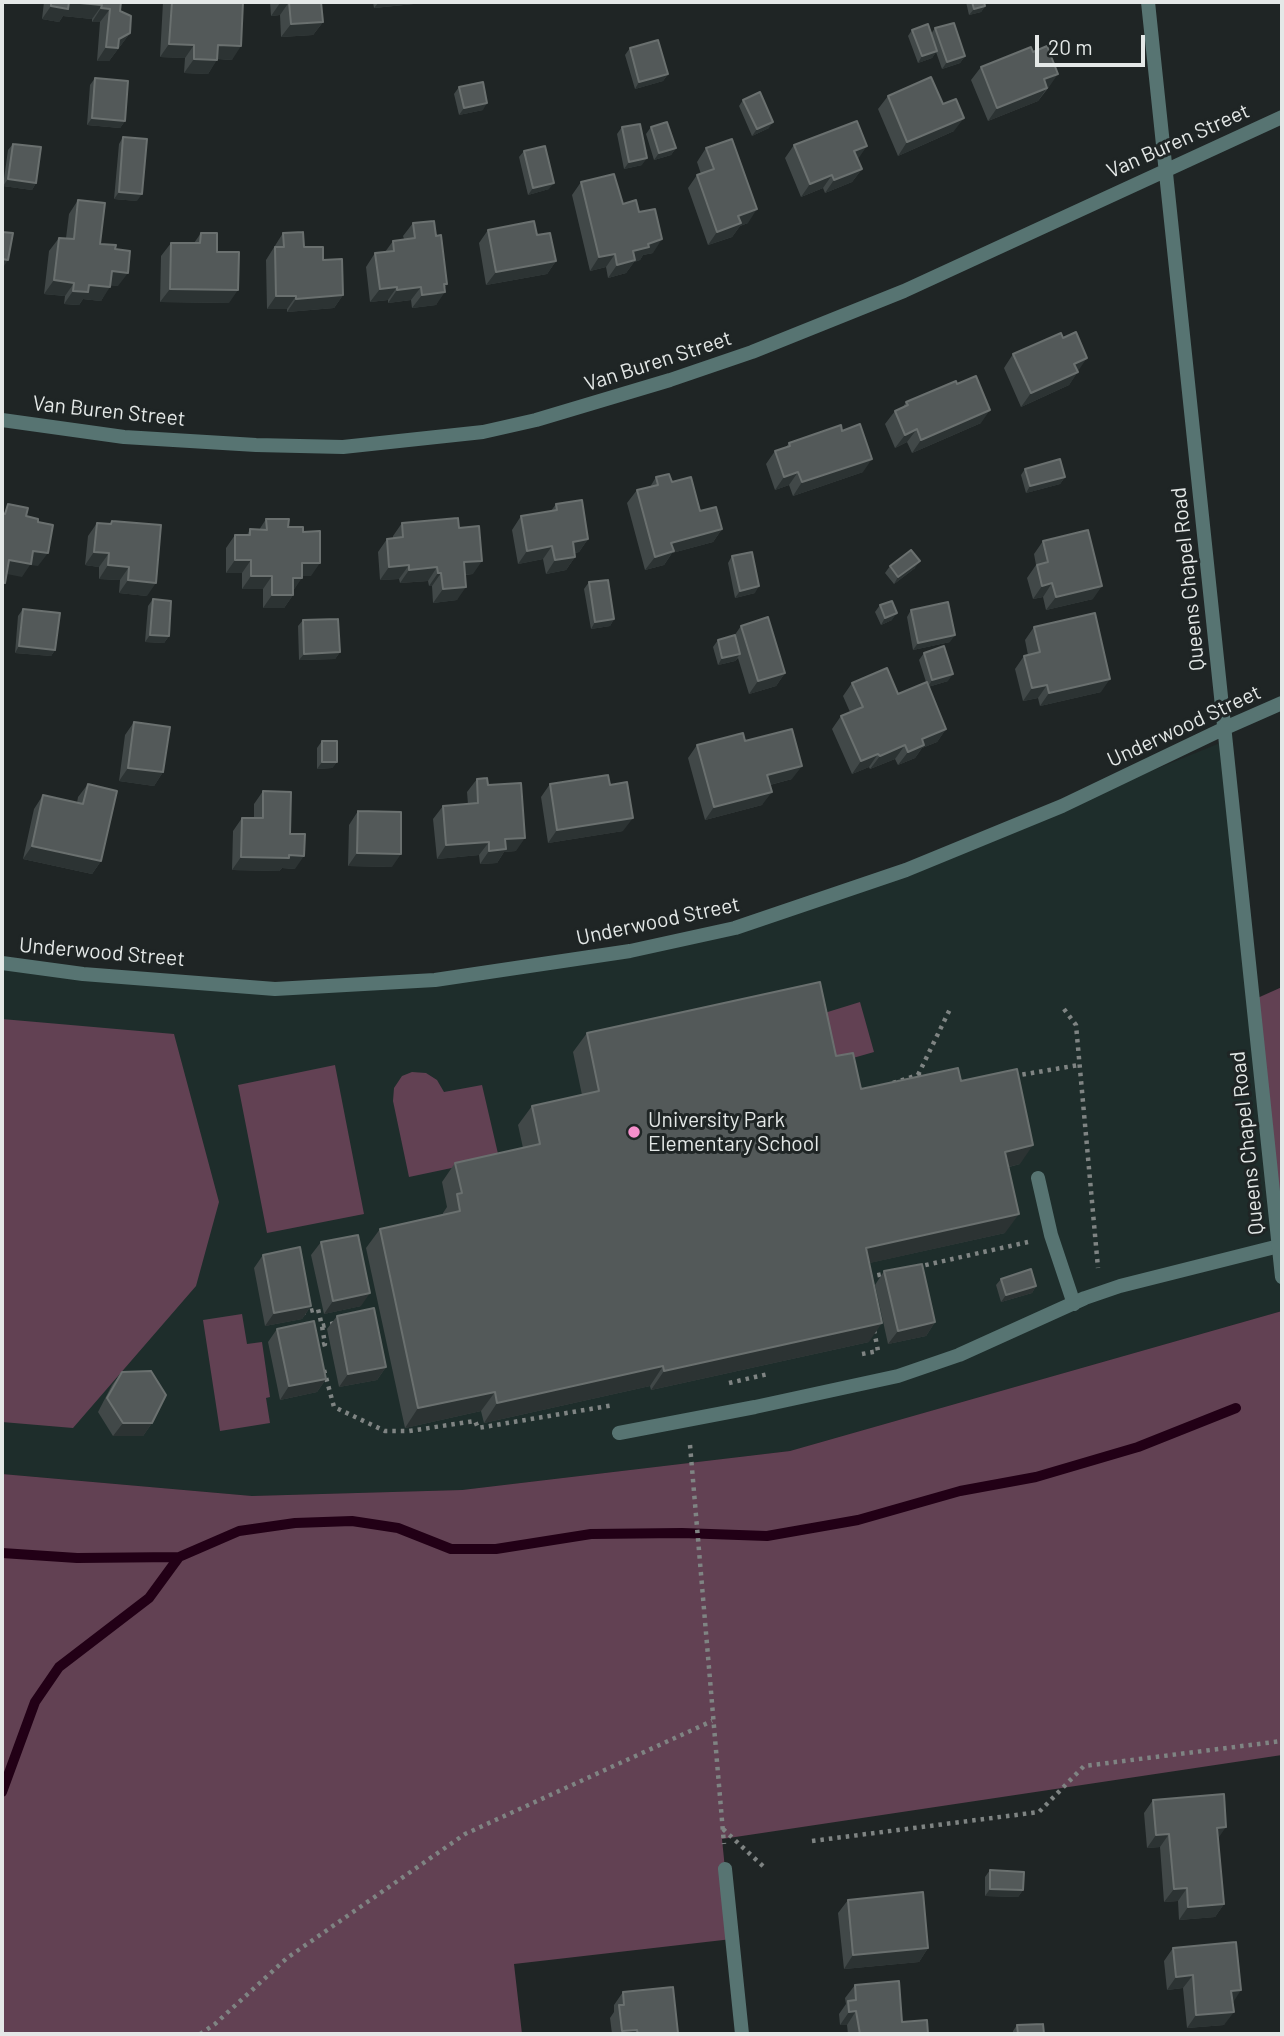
<!DOCTYPE html>
<html>
<head>
<meta charset="utf-8">
<style>
  body { margin:0 }
  #map { position:relative; width:1284px; height:2036px; overflow:hidden; background:#1f2525; font-family:Barlow,sans-serif }
  canvas { display:block }
  .frame { position:absolute; inset:0; border:4px solid #e4e8e7; pointer-events:none }
  .scale { position:absolute; left:1035px; top:35px; width:110px; height:32px; box-sizing:border-box; border:4px solid #e4e8e7; border-top:0; padding-left:9px; font-size:21px; line-height:24px; white-space:nowrap; color:#e4e8e7; -webkit-text-stroke:5px #1f2525; paint-order:stroke }
</style>
</head>
<body>
<div id="map">
<canvas width="1284" height="2036"></canvas>
<div class="frame"></div>
<div class="scale">20 m</div>
</div>
<script>
const c = document.querySelector('canvas').getContext('2d');
c.lineJoin = 'round';
function paint(path, color) {
  c.fillStyle = color;
  c.fill(path, 'evenodd');
}
function poly(rows) {
  const path = new Path2D();
  for (const r of rows) {
    path.moveTo(r[0], r[1]);
    for (let i = 2; i < r.length; i += 2) path.lineTo(r[i], r[i + 1]);
  }
  return path;
}
function stroke(path, color, width, dash) {
  c.strokeStyle = color;
  c.lineWidth = width;
  c.lineCap = dash ? 'butt' : 'round';
  c.setLineDash(dash || []);
  c.stroke(path);
}
function drawText(font, color, halo, rows, align = 'center') {
  c.font = font + ' Barlow,sans-serif';
  c.lineWidth = 6;
  c.setLineDash([]);
  c.textBaseline = 'middle';
  c.strokeStyle = halo;
  c.fillStyle = color;
  for (const [text, x, y, turn = 0] of rows) {
    c.save();
    c.translate(x, y);
    c.rotate((+turn || 0) * Math.PI / 180);
    c.textAlign = isNaN(turn) ? turn : align;
    if (halo) c.strokeText(text, 0, 0);
    c.fillText(text, 0, 0);
    c.restore();
  }
}
const built = poly([
  [1225,741,1282,1275,1282,1311,790,1451,462,1490,252,1496,2,1474,2,960,118,977,356,988,735,928,898,874]
]);
const green = poly([
  [1282,987,1282,1277,1253,1000],
  [860,1002,874,1052,832,1064,818,1015],
  [2,1019,174,1034,219,1202,196,1286,73,1428,2,1422],
  [335,1065,364,1214,267,1233,238,1085],
  [412,1072,426,1073,437,1080,444,1092,482,1085,499,1158,409,1177,393,1101,394,1088,402,1076],
  [1282,1311,1282,1755,722,1839,732,1939,514,1964,522,2034,2,2034,2,1474,252,1496,462,1490,790,1451],
  [242,1314,247,1344,262,1342,270,1397,266,1398,270,1423,220,1431,203,1320]
]);
const stream = poly([
  [2,1553,77,1558,179,1557],
  [2,1792,35,1702,59,1667,149,1598,179,1557,239,1531,295,1523,352,1521,398,1528,451,1549,496,1549,591,1534,682,1533,767,1536,858,1520,960,1491,1036,1477,1138,1447,1236,1408]
]);
const path = poly([
  [1064,1009,1076,1025,1098,1268],
  [918,1075,951,1007],
  [1014,1076,1079,1065],
  [893,1083,918,1075,925,1078],
  [917,1267,1028,1242],
  [869,1277,888,1273],
  [302,1313,318,1309,322,1326,335,1323],
  [314,1347,325,1344,322,1326],
  [862,1354,878,1351,874,1330],
  [324,1370,334,1407,385,1431,409,1431,475,1421,478,1428,614,1405],
  [729,1383,768,1374],
  [690,1445,724,1844],
  [723,1829,765,1868],
  [812,1841,1039,1812,1084,1766,1282,1741],
  [200,2034,215,2024,287,1958,465,1834,712,1721]
]);
const service = poly([
  [1038,1178,1051,1235,1074,1304],
  [619,1433,755,1407,898,1376,959,1355,1085,1298,1120,1286,1279,1246]
]);
const minor = poly([
  [1148,2,1282,1277],
  [2,420,124,437,256,445,343,447,483,432,536,420,670,380,752,352,904,291,1282,117],
  [2,963,83,974,275,989,435,980,630,951,735,928,906,870,1062,806,1225,728,1282,703],
  [725,1869,742,2034]
]);
const wall = poly([
  [44,2,121,2,120,11,130,33,109,61,97,61,100,22,92,22,92,19,63,16,59,22,42,19],
  [163,2,243,2,232,60,217,59,208,74,184,73,185,58,160,57],
  [270,2,321,2,323,22,313,35,281,37,280,15,271,16],
  [373,2,415,2,414,4,374,8],
  [966,2,984,2,985,6,981,12,969,15],
  [935,28,965,56,960,63,942,69,936,52,932,58,918,63,908,36,912,30,931,34],
  [630,48,668,74,663,81,635,89,625,55],
  [981,67,1049,87,1038,101,988,121,971,80],
  [95,78,125,121,120,128,87,125,90,85],
  [459,87,483,110,459,115,454,94],
  [888,96,954,131,898,156,878,109],
  [743,100,769,128,752,136,739,106],
  [622,127,642,165,624,169,617,134],
  [651,127,676,148,671,155,654,160,646,134],
  [123,137,137,201,114,199,119,144],
  [13,144,36,183,32,190,3,186,8,150],
  [794,145,858,159,862,169,852,182,825,193,823,188,801,197,785,158],
  [706,148,748,223,740,226,732,237,708,245,688,188,697,175,701,174,697,162],
  [524,151,549,189,528,195,519,157],
  [581,182,639,212,653,253,643,255,640,260,634,262,626,273,608,278,606,267,590,271,572,195],
  [78,200,100,244,115,249,118,286,110,285,101,301,83,299,79,305,64,304,65,296,44,294,49,251,59,238,66,238,69,214],
  [413,223,436,236,447,284,436,305,412,308,411,300,388,303,388,300,370,302,366,267,375,253,385,252,393,241,404,239,403,236],
  [488,230,537,235,556,261,547,274,486,285,479,243],
  [201,233,217,252,229,303,160,302,161,256,171,243,194,243],
  [283,233,304,247,343,295,334,308,287,312,287,309,267,309,266,260],
  [1013,354,1078,371,1069,385,1021,407,1004,368],
  [906,402,981,423,912,453,907,442,895,448,885,424,895,411,903,407],
  [842,431,863,472,793,496,789,485,775,490,766,464,775,451,786,447,789,443],
  [1025,469,1065,477,1060,484,1026,493,1021,475],
  [656,477,672,482,700,511,722,529,713,542,672,553,664,565,645,570,627,503,637,490,650,487],
  [556,504,588,539,579,552,575,553,575,557,566,570,546,574,543,559,518,564,512,530,521,516,551,511],
  [266,519,303,532,311,576,302,576,293,591,293,595,284,608,263,608,263,589,242,589,242,573,226,573,226,548,235,535,247,535,250,529,259,530],
  [112,521,147,596,119,593,120,580,99,579,99,567,85,565,88,536,97,523,110,524],
  [402,523,459,528,473,574,465,575,457,600,433,603,432,586,429,586,428,581,400,583,399,579,380,580,378,552,387,539,393,538,393,536],
  [1043,541,1093,599,1046,610,1043,597,1033,599,1027,578,1036,565,1034,554],
  [732,556,755,593,735,598,728,563],
  [890,566,915,568,894,584,885,573],
  [589,582,614,619,610,626,591,629,584,589],
  [153,599,169,636,164,643,145,642,148,606],
  [880,605,892,620,881,625,875,612],
  [23,609,55,650,51,656,15,653,18,616],
  [911,610,950,642,913,650,907,617],
  [303,620,340,652,335,659,299,660,298,626],
  [741,626,785,673,776,686,749,694,738,658,735,661,718,665,713,647,718,640,734,636],
  [1034,627,1101,692,1040,706,1038,698,1023,701,1015,669,1024,656,1028,655,1025,640],
  [924,653,948,681,928,687,946,729,937,742,922,748,915,758,898,765,895,759,870,769,869,767,852,774,832,729,841,716,850,712,843,696,852,683,898,694,926,682,919,660],
  [134,722,163,772,154,786,119,781,125,735],
  [322,741,337,762,332,768,317,769,317,748],
  [697,745,792,779,770,785,762,805,705,820,688,758],
  [477,779,488,785,516,851,504,852,497,863,480,864,479,855,437,859,433,819,443,806,468,804,467,792],
  [88,784,101,861,92,874,23,859,34,809,43,795,77,803,78,797],
  [550,784,610,785,623,831,548,843,541,797],
  [263,791,290,834,295,869,282,868,279,871,232,870,233,831,242,818,254,818,254,804],
  [358,811,392,867,348,866,349,825],
  [587,1033,836,1056,861,1089,961,1081,1020,1164,1009,1167,1005,1233,869,1263,869,1342,651,1390,650,1386,484,1423,481,1411,405,1428,366,1248,380,1229,443,1215,443,1213,447,1207,442,1182,455,1163,523,1148,518,1125,532,1106,582,1095,573,1052],
  [321,1242,361,1306,324,1314,311,1255],
  [263,1255,311,1306,302,1319,265,1326,254,1268],
  [884,1271,935,1322,926,1336,888,1344,875,1285],
  [1001,1279,1036,1286,1032,1293,1001,1302,996,1285],
  [337,1316,386,1367,377,1380,339,1387,327,1329],
  [277,1329,326,1379,317,1392,280,1400,268,1342],
  [122,1372,152,1423,143,1436,113,1436,98,1412,112,1385],
  [1153,1800,1218,1838,1224,1904,1215,1917,1179,1920,1178,1901,1164,1902,1160,1847,1147,1848,1144,1813],
  [990,1870,1023,1890,1018,1897,985,1896,985,1877],
  [848,1900,928,1948,919,1962,844,1969,838,1913],
  [1173,1948,1232,2002,1224,2025,1187,2028,1183,1988,1167,1990,1164,1961],
  [855,1985,902,2022,928,2034,848,2034,847,2025,840,2025,839,2014,846,2004,845,1998],
  [623,1992,677,2034,612,2034,610,2018,614,2012,614,2005],
  [1017,2025,1044,2034,1013,2034,1013,2031]
]);
const shadedWall = poly([
  [69,2,102,5,92,19,63,16,59,22,42,19,51,6],
  [289,2,280,15,271,16,280,3],
  [379,2,415,2,414,4,374,8],
  [985,6,981,12,969,15,974,9],
  [101,8,110,9,100,22,92,22],
  [323,22,313,35,281,37,291,24],
  [130,33,109,61,97,61,106,47],
  [169,44,194,45,185,58,160,57],
  [218,45,241,46,232,60,209,58],
  [937,51,932,58,918,63,922,56],
  [965,56,960,63,942,69,947,62],
  [194,59,217,60,208,74,184,73],
  [668,74,663,81,635,89,639,82],
  [1058,74,1049,87,1035,92,1044,79],
  [1047,88,1038,101,988,121,997,108],
  [487,103,483,110,459,115,464,108],
  [92,118,125,121,120,128,87,125],
  [964,118,954,131,898,156,907,142],
  [773,122,769,128,752,136,757,129],
  [867,146,858,159,854,151],
  [676,148,671,155,654,160,659,153],
  [647,158,642,165,624,169,629,162],
  [862,169,852,182,825,193,834,180],
  [832,175,823,188,801,197,810,184],
  [8,179,36,183,32,190,3,186],
  [554,183,549,189,528,195,533,188],
  [119,192,142,194,137,201,114,199],
  [757,209,748,223,740,226,732,237,708,245,717,232,738,216],
  [662,239,653,253,643,255,640,260,634,262,626,273,608,278,617,265,633,251,648,244],
  [615,254,606,267,590,271,599,257],
  [2,259,8,260,2,269],
  [556,261,547,274,486,285,496,272],
  [112,271,128,273,118,286,103,285],
  [54,280,74,283,65,296,44,294],
  [444,284,447,284,441,293,445,292,436,305,412,308,422,295],
  [89,285,110,287,101,301,83,299,79,305,64,304,73,291],
  [397,287,388,300,370,302,380,289],
  [421,287,411,300,388,303,397,290],
  [170,289,238,290,229,303,160,302],
  [343,295,334,308,287,312,296,299],
  [276,296,296,296,287,309,267,309],
  [1087,358,1078,371,1074,364],
  [1078,372,1069,385,1021,407,1031,393],
  [990,410,981,423,912,453,921,440],
  [917,429,907,442,895,448,905,435],
  [872,459,863,472,793,496,802,482],
  [798,472,789,485,775,490,784,477],
  [1065,477,1060,484,1026,493,1030,486],
  [722,529,713,542,672,553,664,565,645,570,655,557,671,543],
  [588,539,579,552,564,555,573,542],
  [552,546,543,559,518,564,527,551],
  [33,551,48,553,38,566,30,565,22,577,2,573,9,560],
  [94,552,109,553,99,567,85,565],
  [575,557,566,570,546,574,555,560],
  [235,560,251,560,242,573,226,573],
  [482,561,473,574,455,575,464,562],
  [920,561,915,568,894,584,898,577],
  [302,563,320,563,311,576,293,576],
  [108,565,129,567,120,580,99,579],
  [409,565,399,579,380,580,389,567],
  [437,567,428,581,400,583,409,570],
  [438,573,441,573,432,586,429,586],
  [251,576,272,576,263,589,242,589],
  [293,578,302,578,293,591],
  [128,580,156,583,147,596,119,593],
  [1052,583,1043,597,1033,599,1042,586],
  [759,586,755,593,735,598,740,591],
  [1102,586,1093,599,1046,610,1056,597],
  [466,587,457,600,433,603,443,589],
  [272,595,293,595,284,608,263,608],
  [897,613,892,620,881,625,885,618],
  [614,619,610,626,591,629,595,622],
  [150,635,169,636,164,643,145,642],
  [955,635,950,642,913,650,918,643],
  [19,646,55,650,51,656,15,653],
  [340,652,335,659,299,660,304,654],
  [740,654,735,661,718,665,722,658],
  [785,673,776,686,749,694,758,681],
  [953,674,948,681,928,687,932,680],
  [1110,679,1101,692,1040,706,1049,693],
  [1047,685,1038,698,1023,701,1032,688],
  [946,729,937,742,922,748,915,758,898,765,908,752,922,739],
  [905,745,895,759,870,769,880,756],
  [878,754,869,767,852,774,861,761],
  [322,762,337,762,332,768,317,769],
  [802,766,792,779,758,788,767,775],
  [128,768,163,772,154,786,119,781],
  [772,792,762,805,705,820,714,807],
  [633,818,623,831,548,843,557,830],
  [525,838,516,851,504,852,497,863,480,864,489,851,505,839],
  [489,842,479,855,437,859,446,845],
  [32,846,101,861,92,874,23,859],
  [357,853,401,854,392,867,348,866],
  [289,855,304,856,295,869,282,868,279,871,232,870,241,857],
  [1033,1145,1020,1164,992,1171,1005,1152],
  [1019,1214,1005,1233,852,1267,866,1248],
  [1036,1286,1032,1293,1001,1302,1006,1295],
  [370,1293,361,1306,324,1314,333,1301],
  [311,1306,302,1319,265,1326,274,1313],
  [935,1322,926,1336,888,1344,898,1331],
  [882,1323,869,1342,651,1390,664,1371],
  [663,1366,650,1386,484,1423,497,1403],
  [386,1367,377,1380,339,1387,348,1374],
  [326,1379,317,1392,280,1400,289,1386],
  [495,1392,481,1411,405,1428,418,1408],
  [123,1423,152,1423,143,1436,113,1436],
  [1226,1827,1217,1840,1217,1828],
  [1169,1834,1160,1847,1147,1848,1156,1835],
  [1187,1888,1178,1901,1164,1902,1174,1889],
  [990,1889,1023,1890,1018,1897,985,1896],
  [1224,1904,1215,1917,1179,1920,1188,1907],
  [928,1948,919,1962,844,1969,853,1955],
  [1193,1975,1183,1988,1167,1990,1176,1977],
  [1241,1990,1232,2004,1231,1991],
  [856,2011,847,2025,840,2025,849,2012],
  [1234,2012,1224,2025,1187,2028,1196,2015],
  [637,2030,634,2034,620,2034,622,2031]
]);
const building = poly([
  [51,2,121,2,120,11,131,16,130,33,119,39,118,48,106,47,110,9,101,8,102,5,69,2,68,9,51,6,51,2],
  [172,2,243,2,241,46,218,45,217,60,194,59,194,45,169,44,172,2],
  [280,2,321,2,323,22,291,24,289,2,280,3,280,2],
  [972,2,984,2,985,6,974,9,972,2],
  [954,23,965,56,947,62,935,28,954,23],
  [928,24,937,51,922,56,912,30,928,24],
  [658,40,668,74,639,82,630,48,658,40],
  [1047,46,1058,74,1044,79,1047,88,997,108,981,67,1031,47,1033,52,1047,46],
  [931,77,943,104,956,99,964,118,907,142,888,96,931,77],
  [95,78,128,81,125,121,92,118,95,78],
  [483,82,487,103,464,108,459,87,483,82],
  [760,92,773,122,757,129,743,100,760,92],
  [857,121,867,146,854,151,862,169,834,180,832,175,810,184,794,145,857,121],
  [667,122,676,148,659,153,651,127,667,122],
  [640,124,647,158,629,162,622,127,640,124],
  [123,137,147,139,142,194,119,192,123,137],
  [732,139,757,209,738,216,741,223,717,232,697,175,714,169,706,148,732,139],
  [13,144,41,147,36,183,8,179,13,144],
  [545,146,554,183,533,188,524,151,545,146],
  [614,174,623,204,636,200,639,212,655,209,662,239,648,244,649,247,633,251,635,260,617,265,615,254,599,257,581,182,614,174],
  [78,200,105,203,100,244,116,245,115,249,130,251,128,273,112,271,110,287,89,285,88,292,73,291,74,283,54,280,59,238,74,239,78,200],
  [434,221,436,236,441,235,447,284,444,284,445,292,422,295,421,287,397,290,397,287,380,289,375,253,394,251,393,241,415,238,413,223,434,221],
  [534,221,537,235,550,233,556,261,496,272,488,230,534,221],
  [2,232,13,233,8,260,2,259,2,232],
  [303,232,304,247,323,247,323,260,342,259,343,295,296,299,296,296,276,296,275,247,284,247,283,233,303,232],
  [201,233,217,233,217,252,239,252,238,290,170,289,171,243,200,243,201,233],
  [1076,332,1087,358,1074,364,1078,372,1031,393,1013,354,1061,333,1063,338,1076,332],
  [976,376,990,410,921,440,917,429,905,435,895,411,908,405,906,402,956,381,957,384,976,376],
  [860,424,872,459,802,482,798,472,784,477,775,451,790,446,789,443,841,425,842,431,860,424],
  [1060,459,1065,477,1030,486,1025,469,1060,459],
  [669,474,672,482,691,477,700,511,716,507,722,529,671,543,674,551,655,557,637,490,658,485,656,477,669,474],
  [582,500,588,539,573,542,575,557,555,560,552,546,527,551,521,516,557,510,556,504,582,500],
  [8,504,28,508,26,516,38,519,38,522,53,525,48,553,33,551,31,564,9,560,5,583,2,582,2,513,5,514,8,504],
  [458,518,459,528,479,526,482,561,464,562,466,587,443,589,441,573,438,573,437,567,409,570,409,565,389,567,387,539,403,537,402,523,458,518],
  [266,519,289,519,288,527,303,527,303,532,320,531,320,563,302,563,302,578,293,578,293,595,272,595,272,576,251,576,251,560,235,560,235,535,250,535,250,529,267,530,266,519],
  [112,521,161,525,156,583,128,580,129,567,108,565,109,553,94,552,97,523,111,524,112,521],
  [1088,530,1102,586,1056,597,1052,583,1042,586,1037,565,1048,562,1043,541,1088,530],
  [911,550,920,561,898,577,890,566,911,550],
  [752,552,759,586,740,591,732,556,752,552],
  [608,580,614,619,595,622,589,582,608,580],
  [153,599,171,601,169,636,150,635,153,599],
  [892,601,897,613,885,618,880,605,892,601],
  [948,602,955,635,918,643,911,610,948,602],
  [23,609,60,613,55,650,19,646,23,609],
  [1095,613,1110,679,1049,693,1047,685,1032,688,1024,656,1040,652,1034,627,1095,613],
  [768,617,785,673,758,681,741,626,768,617],
  [338,619,340,652,304,654,303,620,338,619],
  [735,635,740,654,722,658,718,640,735,635],
  [944,646,953,674,932,680,924,653,944,646],
  [887,668,898,694,927,682,946,729,922,739,924,745,908,752,905,745,880,756,878,754,861,761,841,716,863,707,852,683,887,668],
  [134,722,170,727,163,772,128,768,134,722],
  [792,729,802,766,767,775,772,792,714,807,697,745,743,733,745,741,792,729],
  [322,741,337,741,337,762,322,762,322,741],
  [608,775,610,785,627,782,633,818,557,830,550,784,608,775],
  [487,778,488,785,521,783,525,838,505,839,506,849,489,851,489,842,446,845,443,806,478,803,477,779,487,778],
  [88,784,117,791,101,861,32,846,43,795,83,804,88,784],
  [263,791,291,792,290,834,305,834,304,856,289,855,289,858,241,857,242,818,263,818,263,791],
  [358,811,401,812,401,854,357,853,358,811],
  [820,982,836,1056,853,1053,861,1089,958,1068,961,1081,1017,1069,1033,1145,1005,1152,1019,1214,866,1248,882,1323,664,1371,663,1366,497,1403,495,1392,418,1408,380,1229,460,1211,457,1194,462,1193,455,1163,540,1144,532,1106,599,1091,587,1033,820,982],
  [358,1235,370,1293,333,1301,321,1242,358,1235],
  [300,1247,311,1306,274,1313,263,1255,300,1247],
  [922,1264,935,1322,898,1331,884,1271,922,1264],
  [1031,1269,1036,1286,1006,1295,1001,1279,1031,1269],
  [374,1308,386,1367,348,1374,337,1316,374,1308],
  [314,1321,326,1379,289,1386,277,1329,314,1321],
  [151,1371,166,1395,152,1423,123,1423,107,1398,122,1372,151,1371],
  [1224,1794,1226,1827,1217,1828,1224,1904,1188,1907,1187,1888,1174,1889,1169,1834,1156,1835,1153,1800,1224,1794],
  [990,1870,1024,1872,1023,1890,990,1889,990,1870],
  [923,1892,928,1948,853,1955,848,1900,923,1892],
  [1236,1942,1241,1990,1231,1991,1234,2012,1196,2015,1193,1975,1176,1977,1173,1948,1236,1942],
  [899,1981,902,2022,927,2020,928,2034,860,2034,856,2011,849,2012,848,2001,856,2000,855,1985,899,1981],
  [673,1987,678,2033,638,2034,637,2030,622,2031,619,2005,624,2005,623,1992,673,1987],
  [1043,2024,1044,2034,1018,2034,1017,2025,1043,2024]
]);
const markers = [
  [634,1132,7,"#f790cd"]
];
const streetNames = [
  ["Van Buren Street",1178,141,-24],
  ["Van Buren Street",658,361,-18],
  ["Van Buren Street",109,411,6],
  ["Queens Chapel Road",1188,579,-96],
  ["Underwood Street",1184,726,-25],
  ["Underwood Street",658,921,-12],
  ["Underwood Street",102,952,5],
  ["Queens Chapel Road",1247,1143,-96]
];
const poiNames = [
  ["University Park",648,1120],
  ["Elementary School",648,1144]
];
paint(built, '#1e2d2b');
paint(green, '#624153');
stroke(stream, '#220016', 10);
stroke(path, '#7f8483', 4.5, [3.5, 5]);
stroke(service, '#577472', 14);
stroke(minor, '#577472', 14);
paint(wall, '#414848');
paint(shadedWall, '#2c3333');
paint(building, '#535959');
stroke(building, '#6a706f', 2);
for (const [x, y, r, color] of markers) {
  const dot = new Path2D();
  dot.arc(x, y, r, 0, 2 * Math.PI);
  c.fillStyle = color;
  c.fill(dot);
  stroke(dot, '#1f2525', 2.5);
}
drawText('21px', '#e4e8e7', '#1f2525', streetNames);
drawText('21px', '#e4e8e7', '#1f2525', poiNames, 'left');
</script>
</body>
</html>
